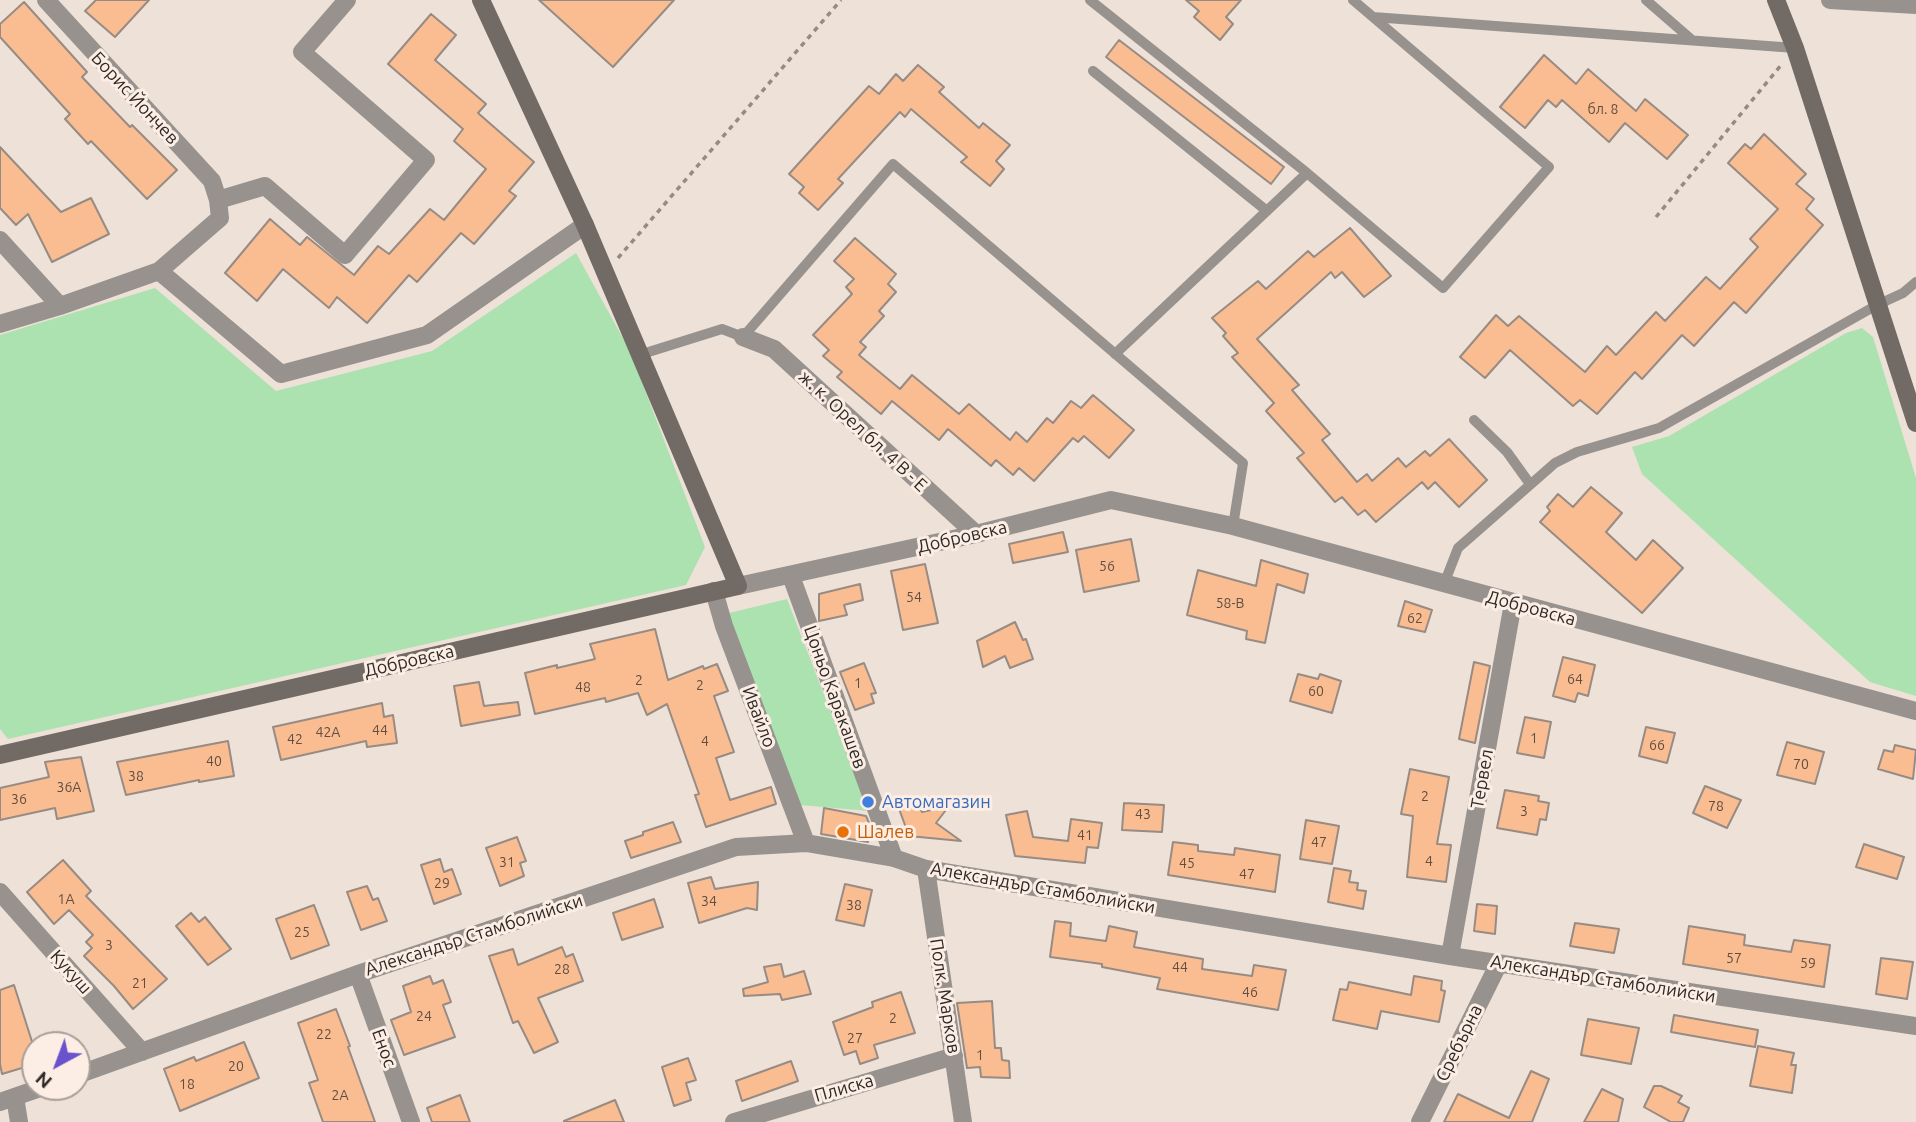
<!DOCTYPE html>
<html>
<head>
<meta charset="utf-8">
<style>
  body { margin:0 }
  #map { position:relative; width:1916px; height:1122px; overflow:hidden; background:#eee1d8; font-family:Ubuntu,sans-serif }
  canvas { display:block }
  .north { position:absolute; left:21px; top:1031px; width:70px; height:70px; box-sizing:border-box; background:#fceee5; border:2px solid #aa9f99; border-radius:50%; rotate:221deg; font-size:19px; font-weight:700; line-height:28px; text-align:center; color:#2e2926 }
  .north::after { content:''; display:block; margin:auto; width:24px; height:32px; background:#6952cc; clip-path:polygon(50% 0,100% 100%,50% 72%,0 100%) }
</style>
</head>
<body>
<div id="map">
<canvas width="1916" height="1122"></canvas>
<div class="north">N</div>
</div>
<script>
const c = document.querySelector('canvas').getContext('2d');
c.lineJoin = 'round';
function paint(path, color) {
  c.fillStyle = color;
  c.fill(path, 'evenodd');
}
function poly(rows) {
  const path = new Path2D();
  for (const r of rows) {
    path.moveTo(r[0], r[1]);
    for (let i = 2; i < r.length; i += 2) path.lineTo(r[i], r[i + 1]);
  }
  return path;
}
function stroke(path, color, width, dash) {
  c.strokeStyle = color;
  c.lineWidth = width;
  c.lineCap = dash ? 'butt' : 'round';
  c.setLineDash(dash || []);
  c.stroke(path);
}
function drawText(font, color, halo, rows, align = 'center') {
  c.font = font + ' Ubuntu,sans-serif';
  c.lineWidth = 6;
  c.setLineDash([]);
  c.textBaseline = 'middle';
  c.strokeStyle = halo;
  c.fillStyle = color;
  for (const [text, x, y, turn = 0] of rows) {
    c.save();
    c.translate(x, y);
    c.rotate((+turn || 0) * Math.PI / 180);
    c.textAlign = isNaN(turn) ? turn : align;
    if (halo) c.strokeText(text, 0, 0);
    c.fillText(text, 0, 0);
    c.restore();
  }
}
const green = poly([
  [576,253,630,351,705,547,686,585,8,739,0,729,0,335,155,288,276,391,432,351],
  [1862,328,1873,337,1916,478,1916,696,1870,682,1642,474,1632,447,1669,436,1846,333],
  [787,599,869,811,800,805,725,614]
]);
const building = poly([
  [96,0,149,0,115,37,85,11,96,0],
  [539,0,674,0,613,67,539,0],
  [1186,0,1241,0,1226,17,1233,24,1220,40,1194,17,1199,11,1186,0],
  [24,2,87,72,82,77,130,127,132,125,177,170,147,199,91,141,88,144,65,119,70,114,0,37,0,24,24,2],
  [431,14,456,35,435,60,486,104,478,113,534,162,509,191,516,196,474,244,461,233,417,282,409,275,367,323,337,297,329,308,283,269,257,301,225,273,270,219,300,245,307,237,354,275,378,246,389,254,430,209,444,220,486,169,454,141,463,129,388,64,431,14],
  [1119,40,1284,167,1271,184,1106,57,1119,40],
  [1544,55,1576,84,1588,69,1636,111,1645,99,1688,135,1667,159,1625,123,1609,142,1562,100,1556,107,1548,100,1525,128,1500,107,1544,55],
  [918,65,944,87,939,92,979,128,983,123,1010,145,996,161,1004,169,990,186,961,162,967,157,911,109,905,117,900,112,838,179,843,183,818,210,799,193,804,187,789,174,869,86,879,94,896,74,903,81,918,65],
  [1764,134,1806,174,1796,184,1814,199,1806,209,1823,225,1746,313,1734,302,1694,346,1682,335,1642,379,1635,372,1597,414,1580,400,1573,406,1510,350,1485,378,1460,357,1496,315,1508,326,1519,316,1585,372,1607,346,1616,355,1656,312,1665,321,1706,277,1720,289,1758,247,1750,239,1778,209,1728,163,1745,144,1751,149,1764,134],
  [0,147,61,212,91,198,109,234,52,262,28,214,16,225,0,208,0,147],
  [1350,228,1391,276,1364,297,1342,272,1335,278,1331,272,1257,339,1299,385,1292,390,1330,434,1322,440,1357,482,1367,474,1372,481,1398,458,1406,467,1425,451,1430,456,1449,439,1487,480,1459,507,1435,482,1428,489,1422,482,1376,522,1365,510,1358,515,1342,497,1335,502,1297,458,1304,453,1266,411,1274,403,1232,357,1238,353,1223,336,1226,333,1212,318,1258,281,1266,289,1308,251,1314,257,1350,228],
  [855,238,896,274,888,284,896,292,879,311,884,316,860,342,866,347,859,355,900,389,912,375,959,414,969,404,1010,440,1016,432,1027,442,1047,418,1053,423,1071,401,1081,408,1093,395,1134,430,1109,458,1084,436,1078,442,1073,438,1034,481,1019,468,1013,475,996,460,991,466,948,429,939,440,892,401,881,414,837,377,842,372,823,356,829,350,813,335,852,294,846,287,854,279,834,261,855,238],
  [1591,487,1622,513,1606,532,1636,560,1653,540,1683,568,1642,613,1540,522,1550,511,1547,507,1558,494,1573,507,1591,487],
  [1063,532,1068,552,1013,563,1009,544,1063,532],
  [1131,539,1139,581,1084,592,1076,550,1131,539],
  [1261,560,1308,574,1304,593,1277,584,1265,643,1246,639,1247,631,1187,615,1198,570,1256,586,1261,560],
  [925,564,938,623,903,630,891,571,925,564],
  [860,584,863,600,844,605,847,615,819,621,819,594,860,584],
  [1405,601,1432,610,1425,632,1398,626,1405,601],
  [1015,622,1023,640,1026,639,1033,659,1010,668,1005,656,983,667,977,641,1015,622],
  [655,629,668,680,703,666,704,669,717,664,728,691,714,696,734,752,716,758,730,800,771,787,776,804,706,827,695,795,699,794,667,704,647,715,638,693,606,702,605,698,535,714,525,673,557,665,557,668,595,659,590,644,655,629],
  [1563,657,1595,665,1588,696,1578,693,1575,702,1553,696,1563,657],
  [1474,662,1490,666,1475,743,1459,739,1474,662],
  [864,663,876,693,871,694,874,703,855,710,840,672,864,663],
  [1298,674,1318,679,1320,674,1341,681,1332,713,1290,701,1298,674],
  [479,682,484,706,518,702,520,715,461,726,454,686,479,682],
  [382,703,384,717,393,715,397,743,367,747,366,741,281,760,273,727,382,703],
  [1525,717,1551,722,1544,758,1517,753,1525,717],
  [1646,727,1675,733,1667,763,1639,756,1646,727],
  [228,741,234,776,199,782,199,780,126,795,117,762,228,741],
  [1787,742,1824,752,1815,784,1777,775,1787,742],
  [1895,745,1916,750,1913,779,1878,769,1884,750,1893,752,1895,745],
  [81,757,94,811,57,819,55,808,0,820,0,788,49,777,45,762,81,757],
  [1410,769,1449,777,1437,844,1451,845,1446,882,1407,877,1413,816,1401,814,1410,769],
  [1705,786,1741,800,1727,828,1693,813,1705,786],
  [1505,790,1539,796,1538,801,1549,803,1546,820,1540,819,1537,835,1497,828,1505,790],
  [917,803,922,812,949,806,936,823,961,841,909,836,898,806,917,803],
  [1124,803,1164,805,1162,832,1122,830,1124,803],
  [824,808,866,816,870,825,868,842,821,834,824,808],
  [1027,811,1033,837,1068,841,1071,819,1102,823,1098,848,1087,847,1085,863,1015,856,1006,815,1027,811],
  [1306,820,1339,826,1332,864,1300,859,1306,820],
  [673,822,681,842,631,858,625,841,643,835,643,832,673,822],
  [517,837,526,861,520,863,524,876,500,886,486,848,517,837],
  [1173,842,1198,845,1198,851,1234,855,1235,848,1280,855,1275,892,1168,875,1173,842],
  [1864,844,1904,857,1897,879,1856,867,1864,844],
  [440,859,444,872,452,869,461,894,434,904,421,865,440,859],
  [63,860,91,891,86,896,167,979,133,1009,114,986,84,956,92,948,86,942,93,935,69,910,54,924,27,892,63,860],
  [1334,868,1351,871,1349,882,1358,883,1357,890,1366,891,1363,909,1328,902,1334,868],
  [711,877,715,889,758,882,757,910,747,908,699,923,688,883,711,877],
  [845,884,872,890,864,926,836,920,845,884],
  [367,886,373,900,378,898,387,921,361,930,347,892,367,886],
  [654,899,663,927,622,940,613,913,654,899],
  [1477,904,1497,906,1495,934,1474,931,1477,904],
  [314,905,329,945,291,959,276,919,314,905],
  [191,913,199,922,205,917,231,949,208,965,176,926,191,913],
  [1055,921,1071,923,1070,936,1106,941,1109,926,1137,932,1134,947,1203,959,1202,969,1252,976,1254,965,1286,970,1278,1010,1157,989,1160,978,1102,967,1102,964,1050,957,1055,921],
  [1575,923,1619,929,1614,953,1570,946,1575,923],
  [1689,926,1745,935,1744,945,1791,952,1794,940,1830,945,1824,987,1683,964,1689,926],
  [562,947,566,957,573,954,583,981,538,998,558,1042,534,1053,518,1021,513,1023,489,956,513,949,518,965,562,947],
  [1881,958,1913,962,1907,999,1876,994,1881,958],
  [781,964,784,977,804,971,811,994,782,1000,780,994,744,996,743,989,768,982,764,967,781,964],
  [430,976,433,984,443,980,451,1002,443,1005,455,1037,404,1055,391,1020,411,1012,403,986,430,976],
  [1414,976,1442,981,1441,990,1445,991,1439,1022,1381,1011,1377,1029,1333,1020,1340,989,1347,990,1349,982,1411,995,1414,976],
  [14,985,35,1051,35,1064,2,1074,0,1064,0,990,14,985],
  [901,992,915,1033,874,1045,878,1058,860,1064,856,1051,844,1055,833,1022,873,1007,872,1002,901,992],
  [992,1001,995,1048,1001,1048,1002,1060,1009,1061,1010,1078,981,1077,980,1067,967,1068,957,1003,992,1001],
  [336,1009,350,1046,348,1047,375,1122,323,1122,309,1083,318,1080,298,1023,336,1009],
  [1674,1015,1758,1030,1755,1047,1671,1032,1674,1015],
  [1588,1019,1639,1028,1631,1064,1581,1055,1588,1019],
  [244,1042,259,1078,180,1111,164,1069,194,1057,196,1061,244,1042],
  [1758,1046,1794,1053,1791,1065,1796,1065,1792,1093,1750,1086,1758,1046],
  [688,1058,696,1080,686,1083,691,1100,674,1106,662,1067,688,1058],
  [791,1061,798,1081,742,1101,736,1081,791,1061],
  [1531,1071,1549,1079,1532,1122,1444,1122,1458,1094,1509,1118,1531,1071],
  [1654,1086,1661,1086,1682,1096,1678,1102,1689,1108,1683,1122,1671,1122,1644,1107,1654,1086],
  [1602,1089,1623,1099,1618,1122,1584,1122,1602,1089],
  [460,1095,470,1122,432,1122,427,1108,460,1095],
  [615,1100,624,1122,564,1122,564,1121,615,1100]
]);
const path = poly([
  [1656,217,1782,64],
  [618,258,841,0]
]);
const lane = poly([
  [1090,0,1307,173],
  [1646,0,1692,40],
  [1373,17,1795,48],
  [1093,71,1267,211],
  [1115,354,1307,173,1443,288,1549,167,1353,0],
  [639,355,722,329,743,337,893,164,1243,463,1233,526],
  [1474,420,1507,452,1530,484],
  [1444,584,1458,548,1555,463,1577,452,1659,428,1877,305,1903,293,1916,282]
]);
const street = poly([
  [1830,0,1916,5],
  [218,200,265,186,345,255,426,160,302,52,347,0],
  [0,240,60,306],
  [159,271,281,374,427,335,585,225],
  [0,324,60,306,159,271,220,218,218,200,212,181,46,0],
  [743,337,774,349,976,534],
  [791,576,894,858],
  [738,586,976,534,1111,500,1233,526,1916,711],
  [714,591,724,626,806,843],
  [926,869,963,1122],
  [0,892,142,1052],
  [1450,956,1513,603],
  [358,974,411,1122],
  [77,1075,358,974,736,847,806,843,894,858,926,869,1450,956,1916,1026],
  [15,1097,19,1122],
  [0,1102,43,1087],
  [734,1122,954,1056],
  [1420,1122,1499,963]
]);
const secondary = poly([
  [1776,0,1795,48,1916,423],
  [0,755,738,586,585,225,481,0]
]);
const markers = [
  [868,802,7,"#3f7fe0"],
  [843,832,7,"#e8710a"]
];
const numberNames = [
  ["бл. 8",1603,109],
  ["56",1107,566],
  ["54",914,597],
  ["58-В",1230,603],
  ["62",1415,618],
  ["64",1575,679],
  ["2",639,680],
  ["1",858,683],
  ["2",700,685],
  ["48",583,687],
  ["60",1316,691],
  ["44",380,730],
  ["42А",328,732],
  ["1",1534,738],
  ["42",295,739],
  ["4",705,741],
  ["66",1657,745],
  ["40",214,761],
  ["70",1801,764],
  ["38",136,776],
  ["36А",69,787],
  ["2",1425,796],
  ["36",19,799],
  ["78",1716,806],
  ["3",1524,811],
  ["43",1143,814],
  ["41",1085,835],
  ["47",1319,842],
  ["4",1429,861],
  ["31",507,862],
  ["45",1187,863],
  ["47",1247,874],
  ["29",442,883],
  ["1А",66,899],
  ["34",709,901],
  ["38",854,905],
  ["25",302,932],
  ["3",109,945],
  ["57",1734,958],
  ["59",1808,963],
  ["44",1180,967],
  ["28",562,969],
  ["21",140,983],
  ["46",1250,992],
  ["24",424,1016],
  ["2",893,1018],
  ["22",324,1034],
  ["27",855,1038],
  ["1",980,1055],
  ["20",236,1066],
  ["18",187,1084],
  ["2А",340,1095]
];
const streetNames = [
  ["Борис Йончев",135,98,47],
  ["ж. к. Орел бл. 4 В - Е",863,431,43],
  ["Добровска",962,537,-13],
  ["Добровска",1531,608,15],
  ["Добровска",409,661,-13],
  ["Цоньо Каракашев",835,697,70],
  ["Ивайло",759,717,69],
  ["Тервел",1482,779,-80],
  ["Александър Стамболийски",1043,888,10],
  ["Александър Стамболийски",474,935,-18],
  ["Кукуш",71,972,48],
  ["Александър Стамболийски",1603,979,9],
  ["Полк. Марков",945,996,81],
  ["Сребърна",1459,1043,-64],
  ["Енос",384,1048,70],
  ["Плиска",844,1088,-16]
];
const shopNames = [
  ["Автомагазин",882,802]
];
const foodNames = [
  ["Шалев",857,832]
];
paint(green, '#ace1b0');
paint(building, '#fabd92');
stroke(building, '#978b83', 2);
stroke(path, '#958b85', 3.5, [5, 5]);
stroke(lane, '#97928e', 10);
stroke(street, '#97928e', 18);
stroke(secondary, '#726a65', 18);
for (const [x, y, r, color] of markers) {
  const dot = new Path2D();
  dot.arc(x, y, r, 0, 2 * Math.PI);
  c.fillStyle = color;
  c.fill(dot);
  stroke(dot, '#fceee5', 2.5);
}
drawText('14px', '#614e41', null, numberNames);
drawText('18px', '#2e2926', '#fceee5', streetNames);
drawText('18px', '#366cbe', '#fceee5', shopNames, 'left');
drawText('18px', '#c56008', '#fceee5', foodNames, 'left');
</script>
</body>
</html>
